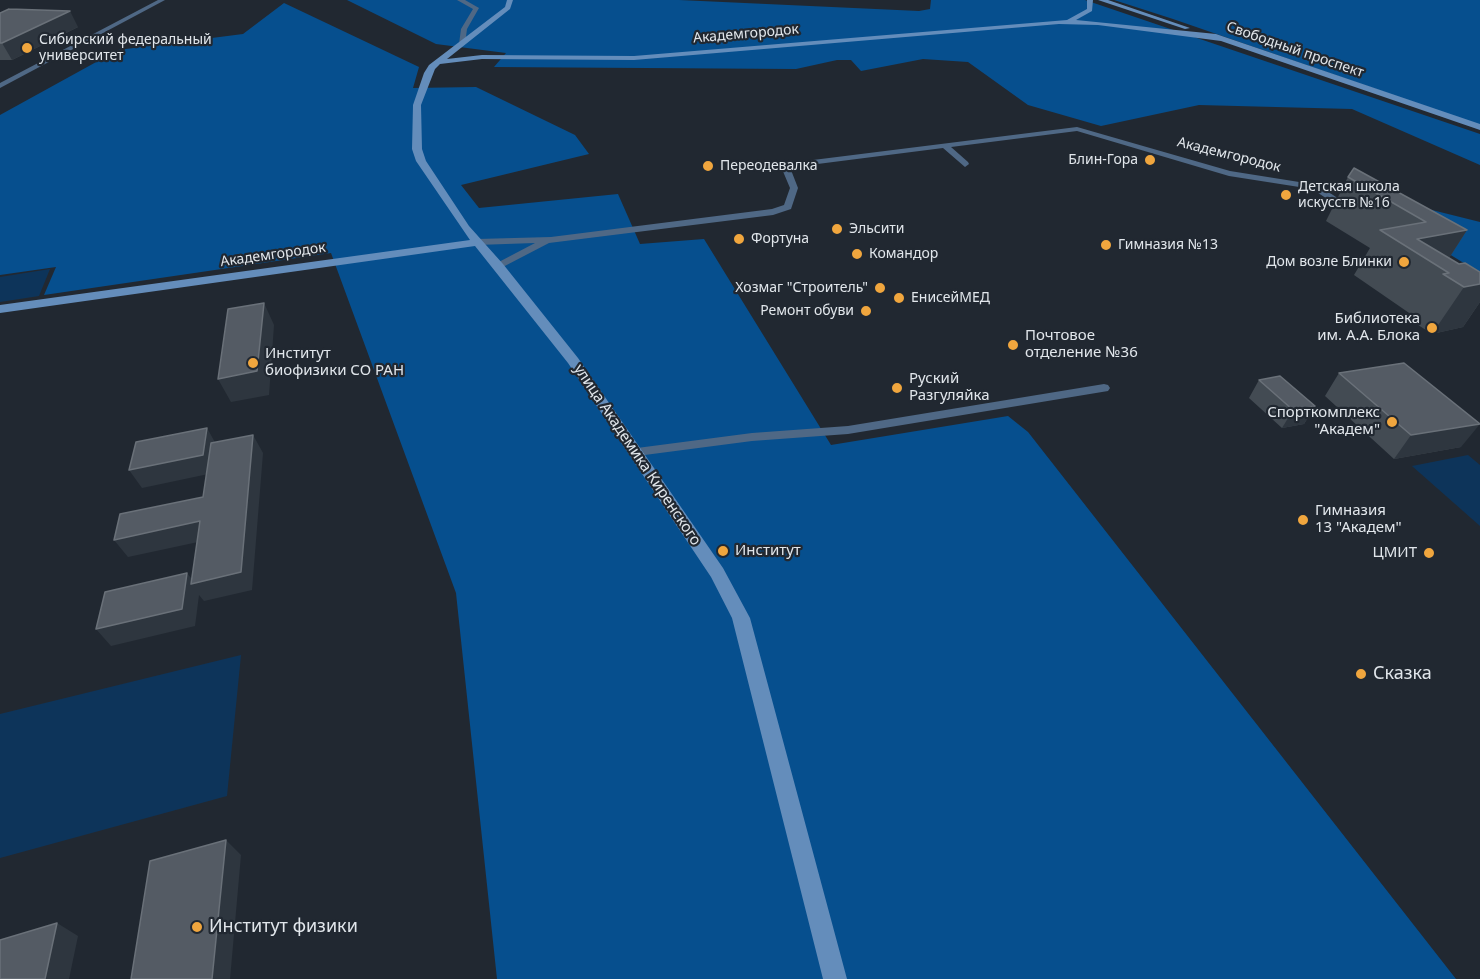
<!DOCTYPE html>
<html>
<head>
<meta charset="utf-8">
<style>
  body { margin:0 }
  canvas { display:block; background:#212831 }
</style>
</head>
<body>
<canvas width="1480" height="979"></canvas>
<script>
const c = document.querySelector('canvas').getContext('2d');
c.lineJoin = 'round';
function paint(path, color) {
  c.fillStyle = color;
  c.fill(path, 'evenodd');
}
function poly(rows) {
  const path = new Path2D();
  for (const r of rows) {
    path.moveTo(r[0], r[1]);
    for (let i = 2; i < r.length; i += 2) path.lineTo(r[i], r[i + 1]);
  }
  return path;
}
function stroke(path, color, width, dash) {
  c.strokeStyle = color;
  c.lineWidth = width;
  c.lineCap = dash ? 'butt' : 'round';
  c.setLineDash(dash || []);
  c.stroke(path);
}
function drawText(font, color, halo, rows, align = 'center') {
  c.font = font + ' "Noto Sans",sans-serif';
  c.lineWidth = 4.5;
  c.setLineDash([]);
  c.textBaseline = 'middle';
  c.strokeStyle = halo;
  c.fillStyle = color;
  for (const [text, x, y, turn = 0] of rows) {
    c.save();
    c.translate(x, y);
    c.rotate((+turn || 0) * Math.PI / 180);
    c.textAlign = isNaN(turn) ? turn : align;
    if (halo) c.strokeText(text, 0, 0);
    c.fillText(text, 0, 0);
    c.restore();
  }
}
const green = poly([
  [50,269,39,296,0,302,0,277],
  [1468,455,1480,465,1480,526,1412,466],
  [241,655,227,796,0,858,0,714]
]);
const forest = poly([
  [347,0,679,0,919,11,930,9,931,0,1085,0,1480,134,1480,165,1352,109,1199,105,1101,126,1028,105,968,62,923,59,861,71,851,60,837,60,796,69,494,67,506,53,436,44],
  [1114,0,1480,0,1480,125,1173,19],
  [284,3,419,67,413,88,476,87,575,135,589,154,461,185,479,208,618,194,640,244,704,239,831,445,1008,416,1028,432,1456,979,497,979,456,593,331,253,44,295,56,267,0,275,0,115,118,50,243,34],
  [1400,202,1480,222,1480,273,1428,241]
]);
const street = poly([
  [158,0,165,0,0,88,0,83,158,0],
  [457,0,465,0,479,8,467,29,465,44,462,46,459,44,461,29,473,9,457,0],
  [1077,127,1230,171,1318,185,1357,211,1349,213,1312,189,1229,176,1077,131,951,147,968,162,969,164,965,167,943,148,794,167,791,170,798,188,791,209,773,215,549,243,499,269,494,266,495,264,535,243,477,245,472,242,477,239,551,237,772,209,784,205,790,188,782,169,789,163,1077,127],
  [1104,384,1108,385,1110,388,1108,391,848,434,752,441,637,456,631,452,637,448,752,433,848,426,1104,384]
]);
const secondary = poly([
  [507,0,513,0,510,9,447,59,482,55,634,56,1067,20,1087,9,1087,0,1093,0,1092,11,1076,20,1216,34,1480,124,1480,130,1221,41,1098,25,1059,24,634,60,482,59,440,64,435,69,421,105,422,149,426,161,469,226,503,264,578,358,723,568,750,618,847,979,823,979,732,618,711,577,568,363,475,246,0,313,0,305,470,240,416,161,412,149,413,105,424,73,429,65,505,7,507,0],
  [1098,0,1108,0,1190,28,1185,29,1098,0]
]);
const wall = poly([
  [0,13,78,27,12,60,0,60],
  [1348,177,1467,230,1449,258,1459,264,1480,272,1480,302,1463,327,1432,334,1412,321,1415,317,1354,275,1370,248,1326,221],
  [1339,373,1461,447,1394,459,1325,396],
  [1259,380,1315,406,1304,424,1282,428,1249,398]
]);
const shadedWall = poly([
  [70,11,78,27,12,60,2,43],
  [1467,230,1442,269,1417,239],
  [1480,284,1480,302,1463,327,1432,334,1464,287],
  [264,303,274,325,269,395,231,402,218,379],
  [1315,406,1304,424,1282,428,1293,410],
  [1480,424,1461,447,1394,459,1411,435],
  [207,428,217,446,213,473,142,488,129,470],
  [253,435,263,453,252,590,204,601,199,595,195,626,111,646,96,629,187,573,195,583],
  [200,521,212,539,128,557,114,540],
  [226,840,241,855,230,979,212,979],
  [57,923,78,936,69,979,45,979]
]);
const building = poly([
  [9,9,70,11,2,43,0,43,0,13,9,9],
  [1354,168,1467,230,1417,239,1459,264,1465,263,1480,272,1480,284,1464,287,1443,274,1449,273,1380,230,1426,222,1348,177,1354,168],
  [264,303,257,371,218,379,228,309,264,303],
  [1404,363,1480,424,1411,435,1339,373,1404,363],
  [1280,376,1315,406,1293,410,1259,380,1280,376],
  [207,428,203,455,129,470,136,442,207,428],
  [253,435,241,572,191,584,200,521,114,540,120,514,203,497,211,443,253,435],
  [187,573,182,609,96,629,105,592,187,573],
  [226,840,212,979,131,979,150,861,226,840],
  [57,923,45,979,0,979,0,940,57,923]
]);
const markers = [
  [27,48,6,"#f0a63e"],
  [1150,160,6,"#f0a63e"],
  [708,166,6,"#f0a63e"],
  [1286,195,6,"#f0a63e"],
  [837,229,6,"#f0a63e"],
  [739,239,6,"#f0a63e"],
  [1106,245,6,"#f0a63e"],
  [857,254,6,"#f0a63e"],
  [1404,262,6,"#f0a63e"],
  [880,288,6,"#f0a63e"],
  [899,298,6,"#f0a63e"],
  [866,311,6,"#f0a63e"],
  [1432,328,6,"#f0a63e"],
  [1013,345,6,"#f0a63e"],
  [253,363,6,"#f0a63e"],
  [897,388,6,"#f0a63e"],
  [1392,422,6,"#f0a63e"],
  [1303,520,6,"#f0a63e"],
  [723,551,6,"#f0a63e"],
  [1429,553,6,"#f0a63e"],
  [1361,674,6,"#f0a63e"],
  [197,927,6,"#f0a63e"]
];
const farStreetnames = [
  ["Академгородок",746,34,-5],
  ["Свободный проспект",1295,50,19],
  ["Академгородок",1229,155,14],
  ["Академгородок",273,255,-8]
];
const farPoinames = [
  ["Сибирский федеральный",39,40],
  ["университет",39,56],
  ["Блин-Гора",1138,160,"right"],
  ["Переодевалка",720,166],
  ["Детская школа",1298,187],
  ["искусств №16",1298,203],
  ["Эльсити",849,229],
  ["Фортуна",751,239],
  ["Гимназия №13",1118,245],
  ["Командор",869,254],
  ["Дом возле Блинки",1392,262,"right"],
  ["Хозмаг \"Строитель\"",868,288,"right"],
  ["ЕнисейМЕД",911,298],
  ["Ремонт обуви",854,311,"right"]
];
const poiNames = [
  ["Библиотека",1420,319,"right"],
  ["им. А.А. Блока",1420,336,"right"],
  ["Почтовое",1025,336],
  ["отделение №36",1025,353],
  ["Институт",265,354],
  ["биофизики СО РАН",265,371],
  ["Руский",909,379],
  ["Разгуляйка",909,396],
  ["Спорткомплекс",1380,413,"right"],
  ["\"Академ\"",1380,430,"right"],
  ["Гимназия",1315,511],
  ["13 \"Академ\"",1315,528],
  ["Институт",735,551],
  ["ЦМИТ",1417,553,"right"]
];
const streetNames = [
  ["улица Академика Киренского",637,455,56]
];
const nearPoinames = [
  ["Сказка",1373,674],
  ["Институт физики",209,927]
];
paint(green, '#0d345a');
paint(forest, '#064f8e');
paint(street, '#4f6885');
paint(secondary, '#648dbb');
paint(wall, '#434b53');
paint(shadedWall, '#2e363f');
paint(building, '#545b64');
stroke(building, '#6a7179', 1.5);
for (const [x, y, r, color] of markers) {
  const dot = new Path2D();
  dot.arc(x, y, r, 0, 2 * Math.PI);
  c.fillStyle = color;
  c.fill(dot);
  stroke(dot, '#212831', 2);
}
drawText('14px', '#e1e6eb', '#212831', farStreetnames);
drawText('14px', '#e1e6eb', '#212831', farPoinames, 'left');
drawText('15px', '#e1e6eb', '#212831', poiNames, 'left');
drawText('15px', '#e1e6eb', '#212831', streetNames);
drawText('18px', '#e1e6eb', '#212831', nearPoinames, 'left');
</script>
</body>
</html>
